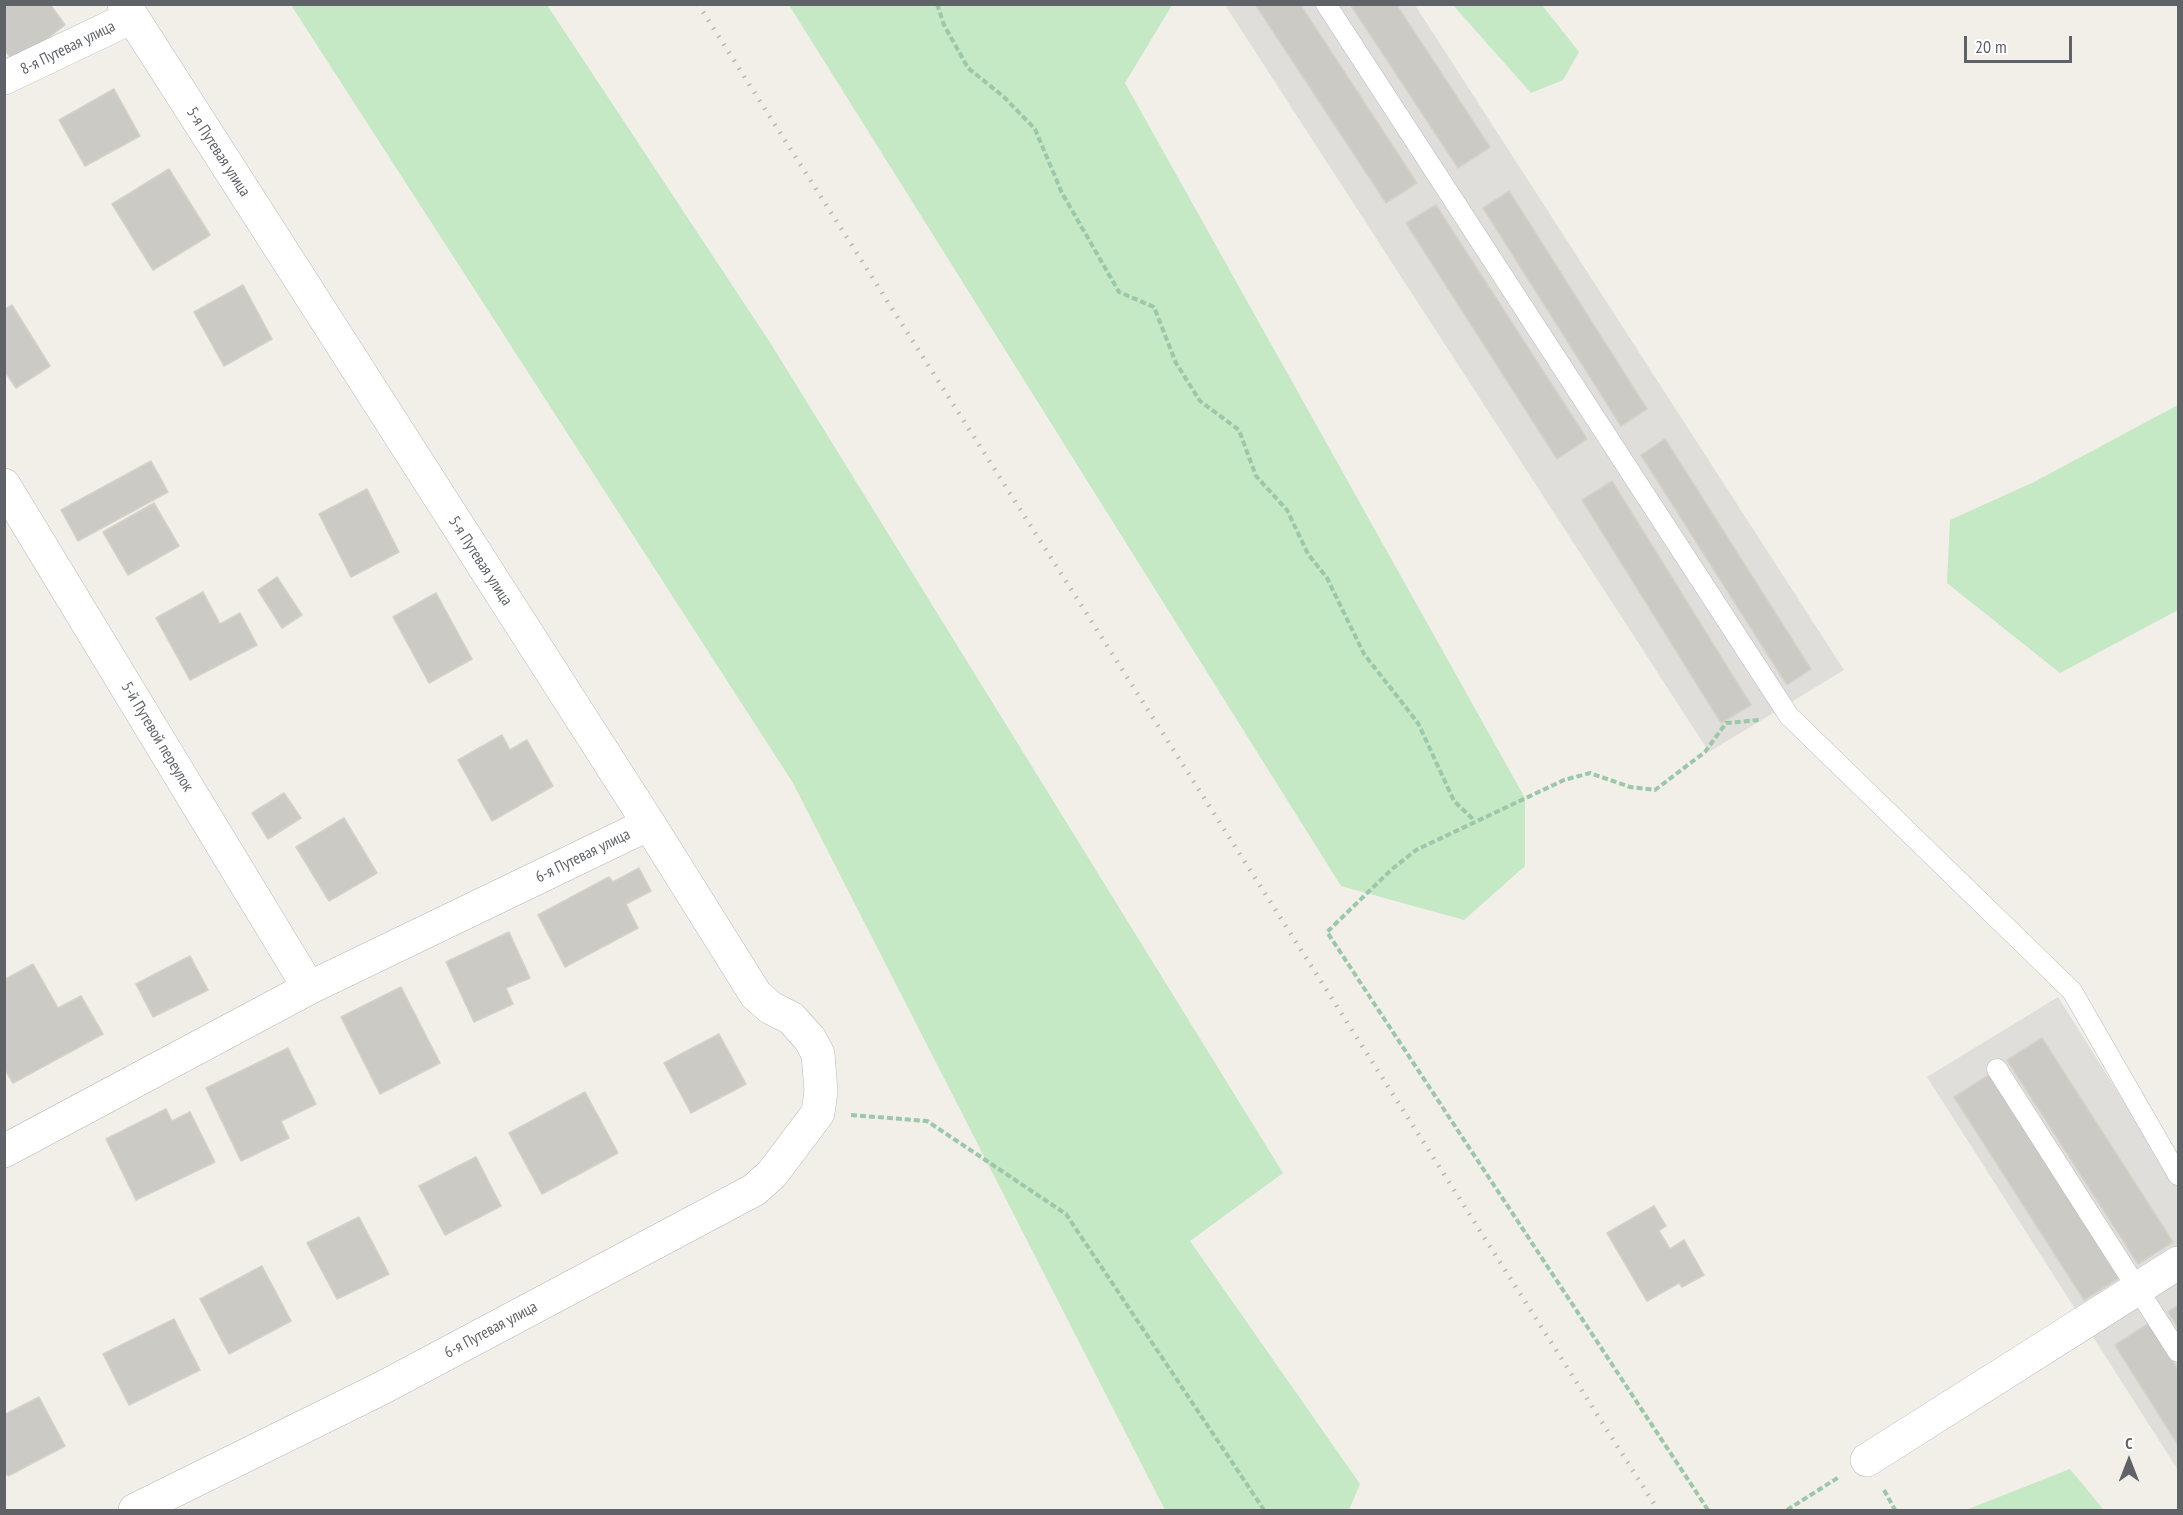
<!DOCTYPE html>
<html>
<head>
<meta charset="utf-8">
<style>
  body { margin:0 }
  #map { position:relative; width:2183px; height:1515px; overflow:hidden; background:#f1efe8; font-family:"PT Sans Narrow",sans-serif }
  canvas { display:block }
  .frame { position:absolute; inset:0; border:6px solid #5f6368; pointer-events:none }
  .north { position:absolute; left:2099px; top:1431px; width:60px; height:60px; -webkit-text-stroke:4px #fff; paint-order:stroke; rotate:0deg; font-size:16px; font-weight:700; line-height:24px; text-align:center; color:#5f6368 }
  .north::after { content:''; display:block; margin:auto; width:21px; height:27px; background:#5f6368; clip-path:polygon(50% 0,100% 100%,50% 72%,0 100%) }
  .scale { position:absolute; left:1964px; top:36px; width:108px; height:27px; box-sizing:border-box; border:3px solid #5f6368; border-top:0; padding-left:8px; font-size:18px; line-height:21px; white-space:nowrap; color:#5f6368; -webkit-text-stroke:4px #fff; paint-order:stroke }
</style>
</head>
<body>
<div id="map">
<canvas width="2183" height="1515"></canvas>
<div class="frame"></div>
<div class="north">С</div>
<div class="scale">20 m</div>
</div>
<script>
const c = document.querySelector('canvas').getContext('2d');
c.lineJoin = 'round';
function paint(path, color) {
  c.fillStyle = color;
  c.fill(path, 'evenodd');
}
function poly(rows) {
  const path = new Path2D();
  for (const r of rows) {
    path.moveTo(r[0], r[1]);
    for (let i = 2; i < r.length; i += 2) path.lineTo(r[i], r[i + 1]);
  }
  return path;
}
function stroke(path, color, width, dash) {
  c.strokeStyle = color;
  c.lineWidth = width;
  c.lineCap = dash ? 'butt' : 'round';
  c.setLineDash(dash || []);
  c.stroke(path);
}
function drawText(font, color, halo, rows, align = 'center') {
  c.font = font + ' "PT Sans Narrow",sans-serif';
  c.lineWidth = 6;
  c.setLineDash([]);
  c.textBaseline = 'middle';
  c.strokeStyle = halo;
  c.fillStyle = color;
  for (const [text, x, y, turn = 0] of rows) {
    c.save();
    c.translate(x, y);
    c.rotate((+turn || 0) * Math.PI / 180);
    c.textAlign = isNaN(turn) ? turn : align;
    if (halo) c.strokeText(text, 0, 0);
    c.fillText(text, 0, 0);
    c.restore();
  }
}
const industrial = poly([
  [1225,5,1415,5,1844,670,1709,752],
  [2058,997,2178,1188,2178,1470,1927,1077]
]);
const green = poly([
  [291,5,547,5,771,344,1283,1173,1190,1241,1360,1484,1349,1510,1165,1510,793,783],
  [789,5,1172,5,1125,83,1525,798,1525,866,1464,920,1341,886],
  [1453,5,1542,5,1579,52,1563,80,1531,93],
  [2178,405,2178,610,2060,673,1947,583,1950,520,2034,482],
  [2070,1469,2104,1510,1966,1510]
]);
const building = poly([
  [4,4,50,4,65,25,15,63,4,49,4,4],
  [1255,4,1300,4,1417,183,1386,203,1255,4],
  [1350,4,1396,4,1490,147,1458,168,1350,4],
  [114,89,140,136,85,166,59,120,114,89],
  [169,169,210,235,153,270,112,204,169,169],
  [1509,191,1647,409,1621,426,1483,208,1509,191],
  [1436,205,1587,439,1557,459,1406,223,1436,205],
  [243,285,272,339,224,366,194,312,243,285],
  [12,305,50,366,16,388,4,370,4,310,12,305],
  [1665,439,1811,669,1787,685,1641,455,1665,439],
  [151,461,168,492,78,541,61,510,151,461],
  [1612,481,1751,705,1721,723,1582,500,1612,481],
  [367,489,399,552,351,577,319,514,367,489],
  [154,503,179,546,128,575,103,532,154,503],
  [277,577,302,615,282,628,258,590,277,577],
  [203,592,220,624,240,613,257,645,190,680,156,618,203,592],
  [436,593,472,659,429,683,393,617,436,593],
  [502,735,510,750,527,740,553,786,492,821,458,760,502,735],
  [284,793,301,818,268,839,252,813,284,793],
  [344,818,377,873,329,901,296,847,344,818],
  [639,868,651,891,626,904,638,928,565,967,538,915,609,877,613,882,639,868],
  [509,932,530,978,506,988,513,1004,474,1022,446,962,509,932],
  [190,956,208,990,153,1017,136,984,190,956],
  [33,964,58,1008,81,996,103,1034,13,1083,4,1068,4,980,33,964],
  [401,987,440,1063,380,1094,341,1017,401,987],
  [719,1034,746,1084,691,1113,664,1063,719,1034],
  [2042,1038,2173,1242,2138,1264,2007,1060,2042,1038],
  [288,1048,316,1104,281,1121,289,1138,241,1161,206,1088,288,1048],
  [1989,1075,2119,1278,2084,1300,1954,1097,1989,1075],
  [585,1092,618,1153,542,1194,509,1133,585,1092],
  [166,1109,172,1121,190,1112,215,1162,136,1200,106,1139,166,1109],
  [476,1157,501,1206,445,1235,419,1186,476,1157],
  [1654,1206,1666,1226,1659,1231,1670,1249,1684,1240,1704,1275,1682,1287,1679,1283,1647,1301,1607,1233,1654,1206],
  [359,1217,389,1274,337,1299,307,1243,359,1217],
  [262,1266,291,1321,229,1354,200,1299,262,1266],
  [2178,1305,2178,1328,2168,1312,2178,1305],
  [174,1319,200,1370,129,1405,103,1354,174,1319],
  [2149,1323,2178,1370,2178,1445,2115,1345,2149,1323],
  [39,1397,65,1446,8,1476,4,1469,4,1415,39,1397]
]);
const path = poly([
  [937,4,944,25,968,68,1004,97,1035,129,1062,193,1119,292,1154,307,1176,363,1200,401,1239,430,1256,476,1287,510,1308,554,1327,578,1364,654,1418,723,1454,801,1475,821],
  [851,1115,927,1121,1066,1214,1264,1510],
  [1884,1490,1895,1510],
  [1708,1510,1327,932,1391,870,1416,850,1564,780,1590,773,1630,787,1655,790,1705,752,1726,723,1759,720],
  [1787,1510,1839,1477]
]);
const lane = poly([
  [1326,4,1789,716,2072,991,2178,1175],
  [1997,1069,2178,1352]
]);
const street = poly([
  [124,4,649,824,756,995,771,1008,791,1018,810,1039,818,1054,821,1091,818,1113,772,1174,754,1190,382,1388,135,1510],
  [4,78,132,17],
  [4,485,309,988],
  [4,1151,309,988,649,824],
  [1867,1460,2178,1263]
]);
const rail = poly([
  [698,4,1658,1510]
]);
const streetNames = [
  ["8-я Путевая улица",68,48,-26],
  ["5-я Путевая улица",218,152,57],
  ["5-я Путевая улица",480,561,57],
  ["5-й Путевой переулок",157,737,59],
  ["6-я Путевая улица",583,856,-26],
  ["6-я Путевая улица",491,1330,-28]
];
paint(industrial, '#e0deda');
paint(green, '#c5e8c5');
paint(building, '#cccac5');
stroke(building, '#d6d1c6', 1.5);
stroke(lane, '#b5b8bc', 21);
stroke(street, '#b5b8bc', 34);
stroke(path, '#9cc7a9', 4, [6, 3]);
stroke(lane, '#fff', 20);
stroke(street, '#fff', 33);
stroke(rail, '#b6b7b8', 4.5, [1.5, 8]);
drawText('16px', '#5f6368', '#fff', streetNames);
</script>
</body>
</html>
